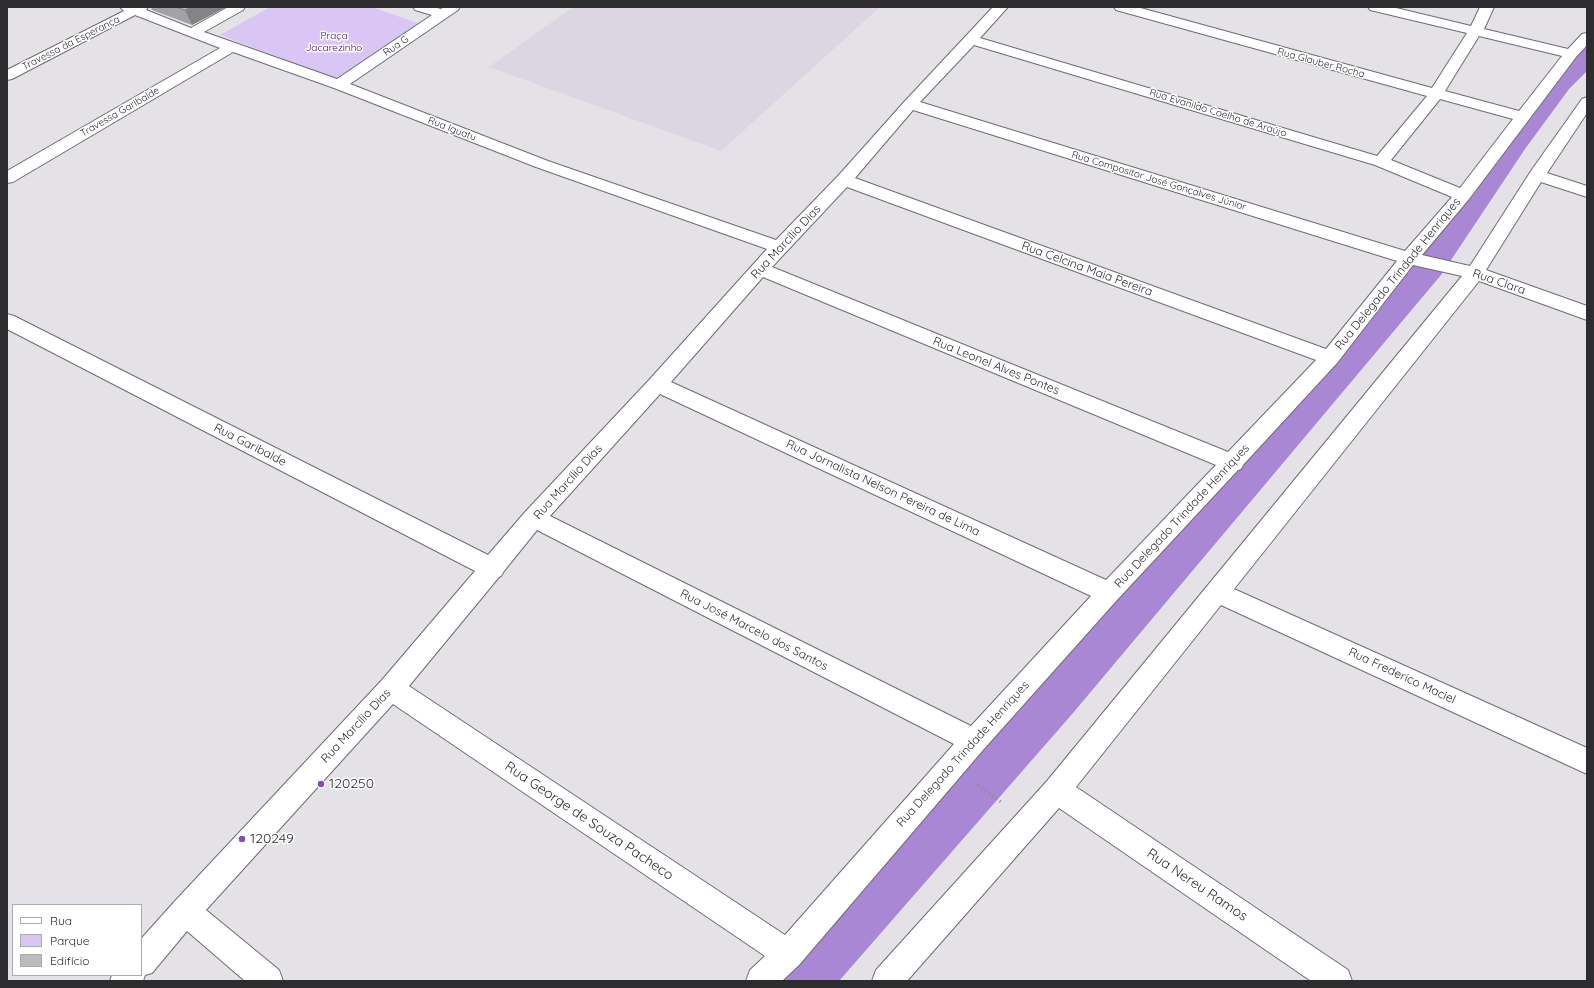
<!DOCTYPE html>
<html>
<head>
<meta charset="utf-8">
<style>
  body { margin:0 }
  #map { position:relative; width:1594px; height:988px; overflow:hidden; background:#e4e2e6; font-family:Quicksand,sans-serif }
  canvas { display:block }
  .frame { position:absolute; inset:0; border:8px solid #2d2c2e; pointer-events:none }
  .legend { position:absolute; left:12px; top:904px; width:130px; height:72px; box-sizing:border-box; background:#fff; border:1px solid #ababab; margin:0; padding:5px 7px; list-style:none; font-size:12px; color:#2d2c2e }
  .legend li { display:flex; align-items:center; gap:8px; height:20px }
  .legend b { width:20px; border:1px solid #ababab }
</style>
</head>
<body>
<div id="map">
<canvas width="1594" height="988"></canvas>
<div class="frame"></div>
<ul class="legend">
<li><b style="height:5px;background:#fff"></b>Rua</li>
<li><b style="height:11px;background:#dac6f4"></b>Parque</li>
<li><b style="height:11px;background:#bdbbc0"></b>Edifício</li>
</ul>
</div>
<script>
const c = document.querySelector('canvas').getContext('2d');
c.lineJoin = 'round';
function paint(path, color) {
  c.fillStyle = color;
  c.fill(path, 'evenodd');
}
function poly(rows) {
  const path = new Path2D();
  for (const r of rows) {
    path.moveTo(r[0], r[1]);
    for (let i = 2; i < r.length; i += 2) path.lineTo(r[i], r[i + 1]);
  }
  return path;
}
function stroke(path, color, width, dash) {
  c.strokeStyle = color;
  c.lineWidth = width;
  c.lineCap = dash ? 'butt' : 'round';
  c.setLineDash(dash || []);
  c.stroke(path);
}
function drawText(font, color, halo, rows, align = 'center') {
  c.font = font + ' Quicksand,sans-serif';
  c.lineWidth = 3;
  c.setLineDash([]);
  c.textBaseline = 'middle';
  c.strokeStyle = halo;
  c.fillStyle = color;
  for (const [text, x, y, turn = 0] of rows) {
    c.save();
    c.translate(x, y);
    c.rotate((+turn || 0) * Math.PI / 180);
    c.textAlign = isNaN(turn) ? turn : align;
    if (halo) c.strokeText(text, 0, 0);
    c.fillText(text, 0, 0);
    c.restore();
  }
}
const built = poly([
  [573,7,880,7,721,151,489,67]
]);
const green = poly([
  [270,7,372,7,423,25,338,80,220,35]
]);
const canal = poly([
  [1587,48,1587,71,1569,89,1525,149,1441,275,1073,713,839,981,777,981,785,962,1041,683,1419,259,1503,139,1551,77,1578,51,1587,48]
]);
const path = poly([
  [978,785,1001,802]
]);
const street = poly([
  [120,7,148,7,146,10,191,28,228,7,245,7,243,10,204,32,337,79,432,15,415,10,413,7,434,7,441,9,444,7,460,7,458,10,350,84,548,161,776,240,838,176,905,101,993,7,1008,7,980,38,1377,156,1427,96,1116,10,1114,7,1137,7,1432,88,1467,33,1370,10,1368,7,1392,7,1471,26,1480,7,1494,7,1484,29,1568,49,1582,34,1587,33,1587,45,1576,57,1469,199,1422,255,1470,266,1531,171,1582,99,1587,97,1587,113,1547,173,1587,186,1587,197,1541,182,1486,270,1587,306,1587,320,1479,281,1234,589,1587,748,1587,774,1221,605,1076,787,1348,970,1352,981,1311,981,1059,808,907,981,872,981,876,970,1047,781,1462,276,1413,265,1337,363,1243,465,1241,469,1238,470,1117,600,983,750,799,965,782,981,746,981,750,970,765,956,393,704,206,910,279,970,283,981,245,981,187,931,152,973,145,975,143,981,110,981,112,975,141,975,141,939,175,901,382,680,475,571,7,329,7,314,14,316,488,555,526,511,650,379,767,249,536,167,334,88,233,52,13,182,7,183,7,171,220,48,135,15,12,79,7,80,7,70,124,11,120,7],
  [1479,36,1562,56,1519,111,1445,91,1479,36],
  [974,45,1375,165,1452,197,1405,251,920,102,974,45],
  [1440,99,1513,119,1460,188,1391,160,1440,99],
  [913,110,1397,261,1326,349,855,178,913,110],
  [847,187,1316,360,1228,452,772,267,847,187],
  [763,277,1216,465,1106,580,671,382,763,277],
  [660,394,1091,596,971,726,550,516,660,394],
  [537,530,954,744,785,935,409,686,499,577,501,576,504,571,537,530]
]);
const wall = poly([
  [151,7,226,7,192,25,152,10]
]);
const shadedWall = poly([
  [191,7,226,7,192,25,185,10]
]);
const building = poly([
  [176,7,191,7,185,10,176,7]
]);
const markers = [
  [321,784,4,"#864ac0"],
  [242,839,4,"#864ac0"]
];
const farParknames = [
  ["Praça",334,36],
  ["Jacarezinho",334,48]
];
const farStreetnames = [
  ["Travessa da Esperança",71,43,-27],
  ["Rua G",396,46,-34],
  ["Rua Glauber Rocha",1321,63,15],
  ["Travessa Garibalde",120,112,-30],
  ["Rua Evanildo Coelho de Araújo",1218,113,17],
  ["Rua Iguatu",452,129,21],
  ["Rua Compositor José Gonçalves Júnior",1159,181,17]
];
const streetNames = [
  ["Rua Marcílio Dias",786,242,-47],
  ["Rua Celcina Maia Pereira",1087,269,20],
  ["Rua Delegado Trindade Henriques",1398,274,-51],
  ["Rua Clara",1499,282,19],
  ["Rua Leonel Alves Pontes",996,366,22],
  ["Rua Garibalde",250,445,27],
  ["Rua Marcílio Dias",568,482,-48],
  ["Rua Jornalista Nelson Pereira de Lima",883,488,25],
  ["Rua Delegado Trindade Henriques",1182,516,-47],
  ["Rua José Marcelo dos Santos",754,630,27],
  ["Rua Frederico Maciel",1402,676,25],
  ["Rua Marcílio Dias",356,726,-47],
  ["Rua Delegado Trindade Henriques",963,754,-48]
];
const nearPoinames = [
  ["120250",329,784],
  ["120249",250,839]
];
const nearStreetnames = [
  ["Rua George de Souza Pacheco",589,821,34],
  ["Rua Nereu Ramos",1197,885,34]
];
paint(built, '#dbd6e2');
paint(green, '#dac6f4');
paint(canal, '#aa87d4');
stroke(street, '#6e6c70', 2);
stroke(path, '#8d8b8e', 3, [1, 3.5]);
paint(street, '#fff');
paint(wall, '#a3a1a5');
paint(shadedWall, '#848386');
paint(building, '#bdbbc0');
stroke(building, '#848386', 1);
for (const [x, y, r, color] of markers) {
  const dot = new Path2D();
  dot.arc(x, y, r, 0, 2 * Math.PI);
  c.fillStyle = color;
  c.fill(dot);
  stroke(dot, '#fff', 1.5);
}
drawText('10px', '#3e0566', '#fff', farParknames);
drawText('10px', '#2d2c2e', '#fff', farStreetnames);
drawText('12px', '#2d2c2e', '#fff', streetNames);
drawText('14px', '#2d2c2e', '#fff', nearPoinames, 'left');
drawText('14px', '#2d2c2e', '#fff', nearStreetnames);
</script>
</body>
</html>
